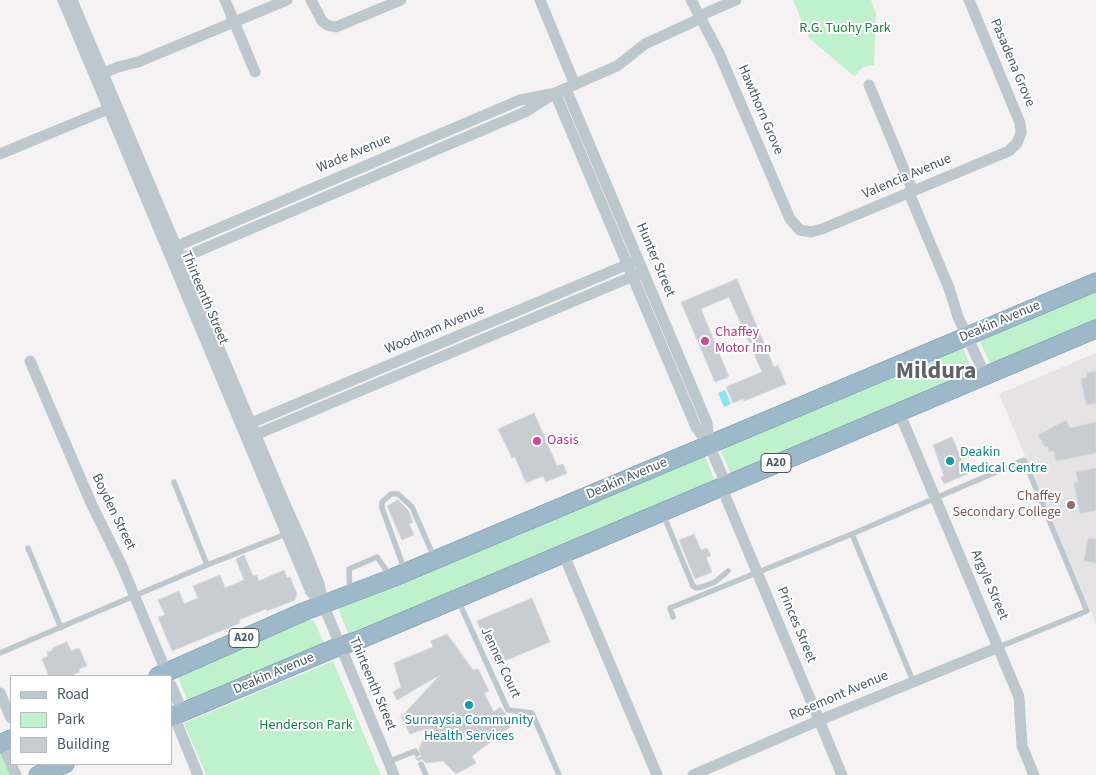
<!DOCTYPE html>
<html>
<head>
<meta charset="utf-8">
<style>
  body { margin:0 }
  #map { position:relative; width:1096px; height:775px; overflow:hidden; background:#f4f2f2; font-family:"Source Sans 3",sans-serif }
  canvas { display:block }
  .legend { position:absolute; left:10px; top:675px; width:162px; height:90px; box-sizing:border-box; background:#fff; border:1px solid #b6bcbf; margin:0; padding:6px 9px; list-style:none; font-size:15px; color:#495860 }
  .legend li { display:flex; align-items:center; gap:10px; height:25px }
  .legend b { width:25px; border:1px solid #b6bcbf }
</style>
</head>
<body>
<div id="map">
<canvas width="1096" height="775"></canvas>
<ul class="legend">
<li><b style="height:6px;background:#bdc8ce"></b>Road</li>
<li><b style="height:14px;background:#c0f1cd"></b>Park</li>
<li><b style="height:14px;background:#c9cdd1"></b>Building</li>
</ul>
</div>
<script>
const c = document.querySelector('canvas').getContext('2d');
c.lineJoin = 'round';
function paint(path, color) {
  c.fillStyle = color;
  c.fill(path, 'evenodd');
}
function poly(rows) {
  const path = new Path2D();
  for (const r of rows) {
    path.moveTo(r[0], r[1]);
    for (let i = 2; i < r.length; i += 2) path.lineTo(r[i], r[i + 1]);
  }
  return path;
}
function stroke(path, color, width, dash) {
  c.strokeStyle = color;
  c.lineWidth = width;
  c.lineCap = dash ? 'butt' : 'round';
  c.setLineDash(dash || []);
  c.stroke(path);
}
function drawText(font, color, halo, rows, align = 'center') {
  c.font = font + ' "Source Sans 3",sans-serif';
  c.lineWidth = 4;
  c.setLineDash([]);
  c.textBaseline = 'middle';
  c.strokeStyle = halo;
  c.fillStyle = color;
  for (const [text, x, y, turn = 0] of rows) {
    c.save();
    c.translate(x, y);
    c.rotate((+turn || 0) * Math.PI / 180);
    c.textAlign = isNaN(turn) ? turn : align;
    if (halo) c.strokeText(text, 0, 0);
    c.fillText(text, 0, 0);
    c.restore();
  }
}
const education = poly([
  [1096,353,1096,624,999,394]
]);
const green = poly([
  [793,0,871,0,876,13,874,65,863,67,854,76,809,38],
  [1096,288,1096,322,991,365,990,364,979,339],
  [962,345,973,373,732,475,731,474,720,449],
  [705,456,715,482,349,635,348,633,339,611,339,607],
  [308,619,314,621,324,643,188,702,178,677],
  [333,661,381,775,206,775,184,723],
  [0,752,11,775,0,775]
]);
const water = poly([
  [725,390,731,404,724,407,718,393]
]);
const building = poly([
  [737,279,774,367,778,365,786,384,744,401,743,399,733,403,726,387,762,372,729,297,701,309,729,377,715,382,681,302,737,279],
  [1096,371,1096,403,1086,405,1081,379,1087,377,1086,373,1096,371],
  [534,413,557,466,563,464,567,473,546,482,543,476,526,483,515,457,512,458,498,429,534,413],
  [1066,420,1070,428,1096,422,1096,453,1056,461,1054,451,1049,452,1048,446,1045,447,1038,435,1066,420],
  [952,437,965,467,967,466,970,473,944,484,941,477,944,476,933,445,952,437],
  [1096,468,1096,510,1080,514,1074,483,1078,482,1076,472,1096,468],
  [398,500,408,510,413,522,409,524,414,535,402,540,387,506,398,500],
  [694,534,701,550,707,548,711,556,706,557,712,572,695,579,679,540,694,534],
  [1088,538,1096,539,1096,563,1084,561,1088,538],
  [244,555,253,576,257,575,259,581,284,570,287,578,290,577,297,594,295,600,267,611,266,609,239,620,240,623,172,651,158,617,165,615,158,600,179,591,184,604,198,598,193,586,220,575,225,588,244,580,236,559,244,555],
  [532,598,550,642,495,665,477,621,532,598],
  [447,634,473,670,478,669,489,691,484,693,494,712,500,707,514,724,472,756,476,763,456,774,443,761,426,763,422,759,418,761,415,758,419,758,421,756,419,749,428,728,410,734,401,717,440,675,397,700,393,692,401,687,394,663,433,647,431,641,447,634],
  [67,642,71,651,79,648,87,666,79,669,80,672,69,676,49,676,42,659,48,656,47,652,53,650,52,648,67,642]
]);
const service = poly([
  [174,482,207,565],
  [663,514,693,586,696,588,702,587,715,582,728,571],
  [852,534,913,681],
  [28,548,61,628],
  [405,571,382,508,382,502,391,494,398,494,412,507,434,557],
  [350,592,349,569,377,557,391,577],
  [458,600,508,710,532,713,559,775],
  [673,617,670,608,852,534,1024,460,1087,611,999,647],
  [0,653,207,565,286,534],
  [388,762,415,751,417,754],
  [421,764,426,775]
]);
const minor = poly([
  [63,0,311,592,323,604],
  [72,0,284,502,303,544,319,584,323,604,394,775],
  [225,0,255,72],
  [311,0,322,21,327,25,336,27,401,0],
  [540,0,575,85],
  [691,0,719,53,790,219,800,230,811,232,822,229,1009,151,1017,143,1021,133,1020,123,969,0],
  [96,76,118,67,138,62,287,0],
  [869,85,913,191],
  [566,89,707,423,709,444],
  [555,93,696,427,709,445,726,484],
  [0,154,116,106],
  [909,193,949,288,958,317,985,375],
  [170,249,520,100,551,94],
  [175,261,525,112,555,93,617,66,645,44,695,21,706,13,736,0],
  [30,361,91,503,122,566,168,676],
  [899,412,1019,697,1022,746,1034,775],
  [244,426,638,260],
  [248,438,643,272],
  [721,486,842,775],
  [563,553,657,775],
  [171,685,183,713],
  [0,693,11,718],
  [174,716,198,775],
  [0,739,16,775],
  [693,775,820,720,999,647]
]);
const trunk = poly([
  [158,676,303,612,392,578,1096,282],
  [171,717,340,646,359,640,1096,329],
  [0,744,11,739],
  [38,775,65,764]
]);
const markers = [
  [705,341,5,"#d1479c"],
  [537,441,5,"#d1479c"],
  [950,461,5,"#0f9aa8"],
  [1071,505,5,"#8d6e63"],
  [469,705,5,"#0f9aa8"]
];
const shields = [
  [776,463,30],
  [244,638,30]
];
const shieldNames = [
  ["A20",776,463],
  ["A20",244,638]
];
const parkNames = [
  ["R.G. Tuohy Park",845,29],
  ["Henderson Park",306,726]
];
const streetNames = [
  ["Pasadena Grove",1012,63,67],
  ["Hawthorn Grove",760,110,67],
  ["Wade Avenue",354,154,-23],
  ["Valencia Avenue",907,177,-23],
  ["Hunter Street",655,260,67],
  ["Thirteenth Street",204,298,67],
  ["Deakin Avenue",1000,322,-23],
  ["Woodham Avenue",435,330,-23],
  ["Deakin Avenue",627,479,-23],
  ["Boyden Street",113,512,64],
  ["Argyle Street",989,585,67],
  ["Princes Street",796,625,67],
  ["Jenner Court",500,663,65],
  ["Deakin Avenue",274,674,-23],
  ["Thirteenth Street",372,684,67],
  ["Rosemont Avenue",839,696,-23]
];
const hotelNames = [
  ["Chaffey",715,333],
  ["Motor Inn",715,349],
  ["Oasis",547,441]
];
const cultureNames = [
  ["Deakin",960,453],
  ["Medical Centre",960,469],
  ["Sunraysia Community",469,721,"center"],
  ["Health Services",469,737,"center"]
];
const educationNames = [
  ["Chaffey",1061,497],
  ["Secondary College",1061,513]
];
const townNames = [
  ["Mildura",936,373]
];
paint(education, '#e5e3e4');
paint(green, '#c0f1cd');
paint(water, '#8ce6ef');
paint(building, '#c9cdd1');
stroke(building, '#d6d9dd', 1);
stroke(trunk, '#7396ad', 19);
stroke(service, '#bdc8ce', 5.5);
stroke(minor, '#bdc8ce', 11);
stroke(trunk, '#9cb8c9', 18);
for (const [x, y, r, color] of markers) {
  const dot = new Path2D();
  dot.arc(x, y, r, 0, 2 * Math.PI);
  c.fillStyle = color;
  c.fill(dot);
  stroke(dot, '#fff', 2);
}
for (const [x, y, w] of shields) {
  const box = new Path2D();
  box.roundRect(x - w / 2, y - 9.5, w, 19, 4);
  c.fillStyle = '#fff';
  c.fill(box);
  stroke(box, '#495860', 1);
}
drawText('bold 12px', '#495860', null, shieldNames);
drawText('14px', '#158640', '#fff', parkNames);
drawText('14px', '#495860', '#fff', streetNames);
drawText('14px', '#b23c85', '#fff', hotelNames, 'left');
drawText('14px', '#0d838f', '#fff', cultureNames, 'left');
drawText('14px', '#785e54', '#fff', educationNames, 'right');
drawText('bold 24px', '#5e6367', '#fff', townNames);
</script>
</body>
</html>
